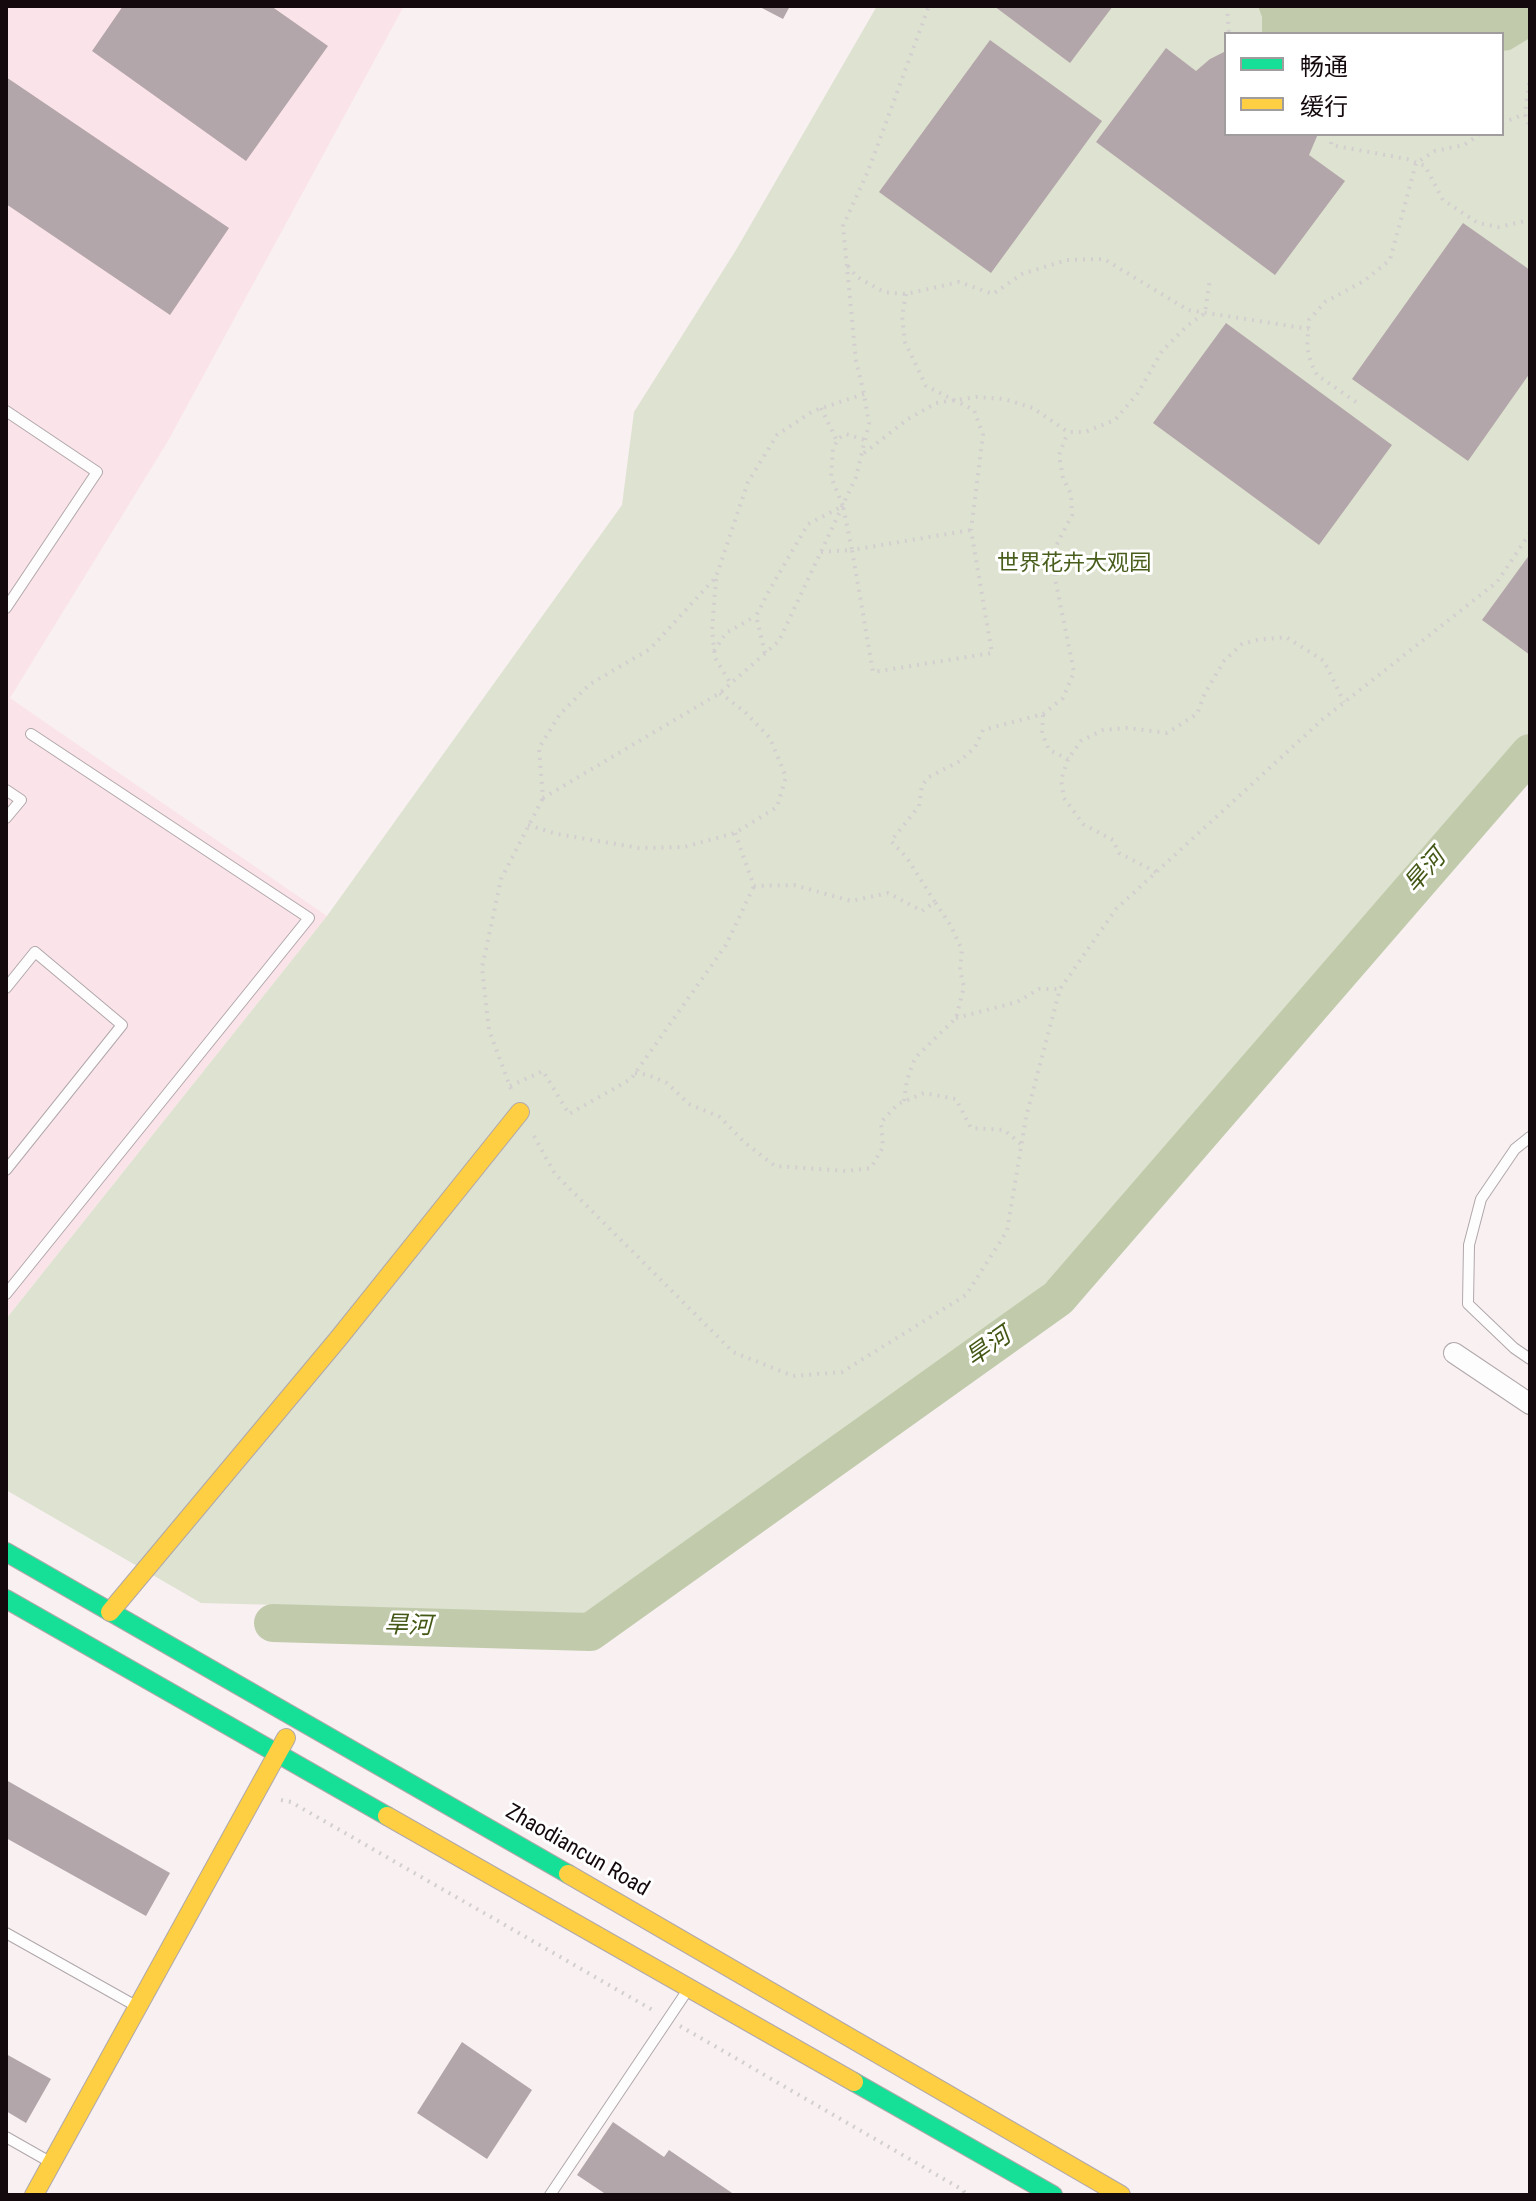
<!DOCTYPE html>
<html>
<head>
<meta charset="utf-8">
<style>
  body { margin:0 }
  #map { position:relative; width:1536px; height:2201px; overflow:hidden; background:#f8f0f1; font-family:"Roboto Condensed","Noto Sans SC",sans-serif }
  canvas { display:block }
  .frame { position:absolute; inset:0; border:8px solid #14090c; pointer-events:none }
  .legend { position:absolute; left:1224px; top:32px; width:280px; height:104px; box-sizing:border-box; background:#fff; border:2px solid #a19d9e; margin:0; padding:10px 14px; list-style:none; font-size:24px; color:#14090c }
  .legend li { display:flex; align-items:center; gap:16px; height:40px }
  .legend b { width:40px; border:2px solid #a19d9e }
</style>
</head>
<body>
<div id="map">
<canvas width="1536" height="2201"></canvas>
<div class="frame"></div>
<ul class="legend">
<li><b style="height:10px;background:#16e098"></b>畅通</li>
<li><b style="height:10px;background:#ffcf43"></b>缓行</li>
</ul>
</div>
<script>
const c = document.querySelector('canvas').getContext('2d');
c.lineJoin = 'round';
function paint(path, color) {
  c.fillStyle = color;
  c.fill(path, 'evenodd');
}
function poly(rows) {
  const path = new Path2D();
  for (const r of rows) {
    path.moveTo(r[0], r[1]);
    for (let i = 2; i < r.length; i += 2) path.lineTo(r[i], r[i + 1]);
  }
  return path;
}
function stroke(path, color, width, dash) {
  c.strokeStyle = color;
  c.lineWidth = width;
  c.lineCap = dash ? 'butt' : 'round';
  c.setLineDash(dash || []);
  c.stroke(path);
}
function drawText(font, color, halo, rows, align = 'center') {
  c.font = font + ' "Roboto Condensed","Noto Sans SC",sans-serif';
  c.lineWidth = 6;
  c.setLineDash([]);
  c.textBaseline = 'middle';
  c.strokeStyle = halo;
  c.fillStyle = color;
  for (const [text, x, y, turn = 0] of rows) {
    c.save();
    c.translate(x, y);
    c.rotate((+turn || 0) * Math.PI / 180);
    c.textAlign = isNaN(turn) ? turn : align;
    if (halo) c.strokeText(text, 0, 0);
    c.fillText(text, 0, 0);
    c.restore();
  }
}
const built = poly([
  [6,6,404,6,168,441,10,698,327,916,6,1319]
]);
const green = poly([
  [877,6,1530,6,1530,732,1505,756,1129,1214,1019,1305,580,1616,387,1644,319,1606,201,1603,6,1490,6,1319,327,916,622,505,634,412,736,250],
  [1226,34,1502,34,1502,134,1226,134]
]);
const water = poly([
  [1258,6,1530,6,1530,38,1510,50,1502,51,1502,34,1262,34,1262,17]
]);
const river = poly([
  [273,1623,590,1632,1058,1298,1530,753]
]);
const building = poly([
  [123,6,271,6,328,46,246,161,92,51],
  [758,6,790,6,783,19],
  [994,6,1113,6,1070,63],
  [990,40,1102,121,991,273,879,192],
  [1166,48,1196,71,1210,59,1226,51,1226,134,1318,134,1309,155,1345,181,1275,275,1096,142],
  [6,77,229,228,170,315,6,204],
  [1463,223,1530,270,1530,373,1468,461,1352,379],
  [1226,323,1392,445,1319,545,1153,423],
  [1530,554,1530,655,1482,620],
  [6,1780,170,1873,146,1916,6,1838],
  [462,2042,532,2090,487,2159,417,2113],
  [6,2054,51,2079,26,2123,6,2111],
  [613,2122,664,2157,669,2150,735,2195,607,2195,577,2175]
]);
const path = poly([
  [1227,6,1229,34],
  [1530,75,1525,114,1530,130],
  [1502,123,1525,114],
  [1332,134,1331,145,1407,159,1425,166,1443,200,1478,223,1498,227,1530,220],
  [848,266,857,277,884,292,906,294,959,282,993,294,1022,274,1067,260,1104,259,1188,310,1309,329],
  [906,294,902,316,905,342,926,386,974,410,983,435,971,530,992,653,873,672,852,550,971,530],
  [864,394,813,411,777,435,748,482,716,577,650,649,590,684,560,714,539,748,543,798,720,693,779,641,856,477,869,423,864,394,856,361,843,226,868,171,929,6],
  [1356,402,1317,375,1311,363,1307,347,1309,320,1325,302,1364,281,1390,260,1416,163,1435,151,1464,145,1480,134],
  [821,408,837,441],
  [864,453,908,419,936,403,976,397,1004,399,1033,408,1068,432,1085,432,1115,420,1138,393,1162,351,1187,326,1205,313,1210,279],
  [821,552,852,550,843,506],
  [716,579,712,630,715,658,731,684],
  [714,651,726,633,756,616],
  [765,653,756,616,770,589,808,524,843,506,831,477,833,448,839,438,846,434,865,440],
  [1043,715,1042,733,1049,750,1068,759],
  [528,825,557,834,639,848,684,847,735,833,777,807,786,777,770,738,745,712,720,693],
  [735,833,754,886,794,885,851,901,888,893,922,911,935,902,907,858,891,841,919,806,922,785,929,777,960,761,975,747,983,730,1043,714,1063,698,1074,672,1055,578,1055,548,1072,515,1071,494,1063,478,1059,455,1068,432],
  [1156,872,1119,853,1113,840,1083,824,1064,798,1061,780,1068,759,1081,741,1103,730,1127,728,1167,733,1197,714,1205,693,1224,661,1242,644,1257,640,1286,637,1324,661,1344,702],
  [956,1018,1017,1002,1039,989,1060,989],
  [635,1073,648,1075,667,1083,689,1104,720,1117,744,1142,775,1166,846,1171,871,1168,883,1147,881,1122,898,1104,924,1093,956,1099,971,1128,1004,1130,1021,1144],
  [510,1086,543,1071,569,1114,631,1079,726,945,754,886],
  [511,1089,489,1030,482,968,501,879,543,798],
  [904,1101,907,1080,915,1058,956,1018,964,987,960,970,962,950,951,926,935,902],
  [534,1136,555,1174,733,1352,793,1376,842,1372,966,1295,1007,1231,1026,1117,1060,989,1116,909,1323,719,1497,582,1530,533],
  [281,1800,291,1802,656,2012],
  [680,2026,963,2190,966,2195]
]);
const lane = poly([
  [6,411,97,472,6,608],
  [6,790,21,800,6,818],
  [6,988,35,952,122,1025,6,1170],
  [1530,1137,1515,1149,1481,1199,1469,1245,1468,1304,1514,1348,1530,1359],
  [6,1294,309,918,31,734],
  [6,1933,136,2006],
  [6,2137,50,2162],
  [550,2195,687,1991]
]);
const street = poly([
  [1454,1353,1530,1404]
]);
const fast = poly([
  [6,1552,568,1874],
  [6,1599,387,1816],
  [854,2082,1053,2195]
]);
const slow = poly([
  [110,1612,338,1339,520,1112],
  [387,1816,854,2082],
  [568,1874,1121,2195],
  [34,2195,286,1738]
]);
const parkNames = [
  ["世界花卉大观园",1074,564]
];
const streetNames = [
  ["Zhaodiancun Road",577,1851,30]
];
const waterNames = [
  ["旱河",1426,872,-49],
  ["旱河",989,1348,-35],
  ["旱河",408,1627,1]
];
paint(built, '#fbe4e9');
paint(green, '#dee2d0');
paint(water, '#c1cbac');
stroke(river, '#c1cbac', 38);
paint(building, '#b3a6aa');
stroke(lane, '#b0a7aa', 12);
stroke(street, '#b0a7aa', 22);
stroke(fast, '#b0a7aa', 20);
stroke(slow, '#b0a7aa', 20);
stroke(path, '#d3cfd0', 4, [2, 6]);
stroke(lane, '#fefdfd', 10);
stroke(street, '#fefdfd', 20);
stroke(fast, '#16e098', 18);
stroke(slow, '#ffcf43', 18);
drawText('22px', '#495e1c', '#fff', parkNames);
drawText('22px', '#14090c', '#fff', streetNames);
drawText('italic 24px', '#445816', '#fff', waterNames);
</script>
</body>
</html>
